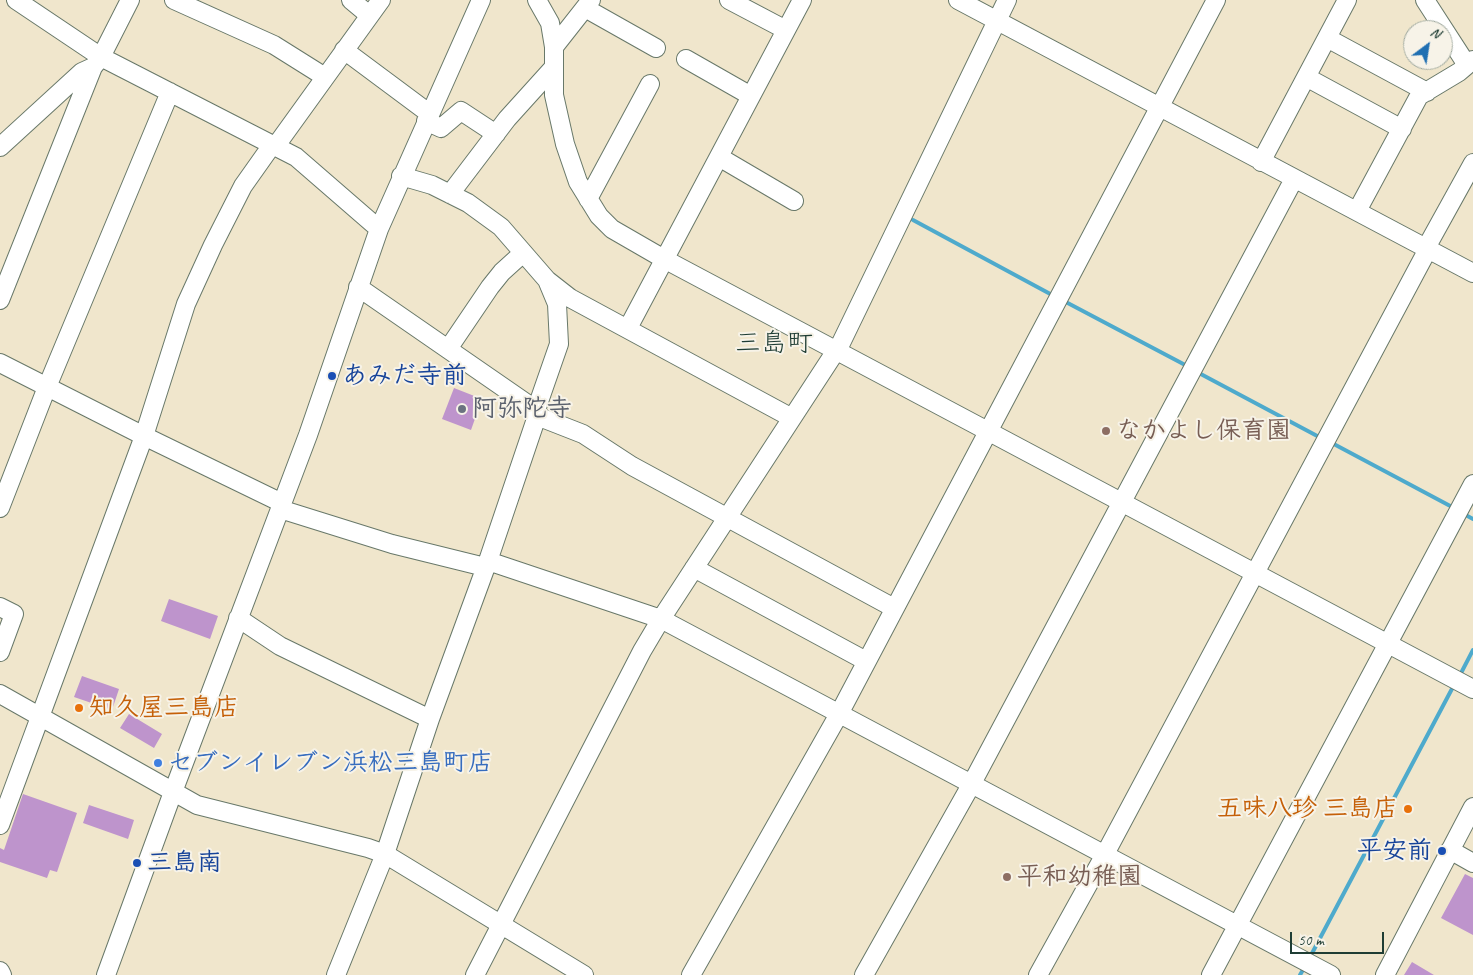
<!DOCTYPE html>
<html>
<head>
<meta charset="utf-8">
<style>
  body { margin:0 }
  #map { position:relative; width:1473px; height:975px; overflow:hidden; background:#f0e6cc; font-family:Caveat,sans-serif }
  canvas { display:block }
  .north { position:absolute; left:1403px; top:20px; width:50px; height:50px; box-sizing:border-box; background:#f7f3e8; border:1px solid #a1aaa0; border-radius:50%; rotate:31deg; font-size:14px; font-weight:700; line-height:20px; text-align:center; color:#1f3d34 }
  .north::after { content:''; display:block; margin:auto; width:18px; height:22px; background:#1f6fb2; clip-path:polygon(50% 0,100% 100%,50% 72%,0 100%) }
  .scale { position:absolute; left:1290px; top:932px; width:94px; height:22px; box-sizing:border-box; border:2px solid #1f3d34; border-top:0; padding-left:6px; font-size:15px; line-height:18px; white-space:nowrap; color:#1f3d34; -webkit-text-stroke:4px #f7f3e8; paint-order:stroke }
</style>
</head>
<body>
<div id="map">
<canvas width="1473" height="975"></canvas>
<div class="north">N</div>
<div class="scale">50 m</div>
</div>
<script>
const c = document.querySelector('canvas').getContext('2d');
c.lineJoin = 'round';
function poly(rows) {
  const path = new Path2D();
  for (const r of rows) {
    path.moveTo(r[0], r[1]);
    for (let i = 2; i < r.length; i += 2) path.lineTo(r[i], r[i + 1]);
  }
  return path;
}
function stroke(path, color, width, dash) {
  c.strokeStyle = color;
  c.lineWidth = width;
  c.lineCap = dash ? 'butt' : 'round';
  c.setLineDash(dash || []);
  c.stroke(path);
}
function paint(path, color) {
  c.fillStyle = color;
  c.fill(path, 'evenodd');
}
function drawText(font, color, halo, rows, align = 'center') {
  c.font = font + ' Caveat,"Klee One",sans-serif';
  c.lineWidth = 4;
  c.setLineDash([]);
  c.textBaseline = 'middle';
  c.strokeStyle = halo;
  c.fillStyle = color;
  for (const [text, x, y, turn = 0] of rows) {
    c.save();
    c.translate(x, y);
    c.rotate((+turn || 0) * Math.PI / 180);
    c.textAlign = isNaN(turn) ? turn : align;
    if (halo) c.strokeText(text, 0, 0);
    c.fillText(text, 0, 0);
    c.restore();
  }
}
const stream = poly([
  [913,220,1054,296],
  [1062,300,1189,367],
  [1197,372,1321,438],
  [1330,442,1454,508],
  [1462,513,1473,519],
  [1459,677,1473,650],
  [1309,959,1454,685],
  [1300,975,1304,968]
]);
const building = poly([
  [454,388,482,399,471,430,442,419],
  [169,599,218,616,210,639,161,621],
  [82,676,119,689,112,710,74,697],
  [129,714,162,734,154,748,120,728],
  [23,794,77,813,57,872,50,870,47,878,0,862,0,848,4,850],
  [89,805,134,820,128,839,83,823],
  [1465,874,1473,878,1473,935,1441,918],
  [1412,962,1434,975,1404,975]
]);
const minor = poly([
  [16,0,101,57,296,157,379,229],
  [174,0,274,45,325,77],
  [351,0,369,15],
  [537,0,550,23,554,47,554,95,565,144,578,182,599,216,612,229,664,259,1473,689],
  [729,0,786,30],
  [958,0,1473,273],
  [1425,0,1467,65],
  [585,8,656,48],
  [1327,38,1427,92],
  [554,47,591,0],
  [344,50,430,114],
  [686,59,751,96],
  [1306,77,1402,129],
  [426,121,441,128,461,111,496,134],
  [0,147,82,72,93,67],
  [275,147,381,0],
  [719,157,794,201],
  [1261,162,1347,0],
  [401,176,432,185,468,203,501,227,547,280,570,298,792,418],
  [450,194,507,119,554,67],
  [588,199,650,84],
  [1357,211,1419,96,1459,72,1473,60],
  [1426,248,1473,163],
  [0,300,93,67,101,57,130,0],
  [628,328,802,0],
  [448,349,490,287,502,272,523,253],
  [0,363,144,436,282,503],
  [536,410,559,344,557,304,547,280],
  [537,416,583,434,632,466,894,608],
  [0,508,47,387,170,92],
  [280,509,392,544,485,567],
  [488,561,661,619,1331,975],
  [694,568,866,661],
  [0,607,14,614,0,652],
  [238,618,280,646,430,719],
  [0,694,197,805,368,848,385,854,584,975],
  [0,825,144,436,186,304,213,245,243,186,272,145],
  [1450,850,1473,863],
  [0,971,2,975],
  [106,975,173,792,308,435,379,229,481,0],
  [336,975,385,854,430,719,488,561,537,416,536,410,358,287],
  [475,975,642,651,661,619,841,343,1007,0],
  [691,975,839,714,1216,0],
  [864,975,971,785,1294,179],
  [1038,975,1104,856,1428,249],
  [1211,975,1473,484],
  [1385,975,1473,807]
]);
const markers = [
  [332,376,5,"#1a4fb4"],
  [462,409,5,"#6b7280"],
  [1106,431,5,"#8d6e63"],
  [79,708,5,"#e8710a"],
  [158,763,5,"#3f7fe0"],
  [1408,809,5,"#e8710a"],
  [1442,851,5,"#1a4fb4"],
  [137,863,5,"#1a4fb4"],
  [1007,877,5,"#8d6e63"]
];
const transitNames = [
  ["あみだ寺前",342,376],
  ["平安前",1432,851,"right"],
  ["三島南",147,863]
];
const worshipNames = [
  ["阿弥陀寺",472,409]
];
const educationNames = [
  ["なかよし保育園",1116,431],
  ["平和幼稚園",1017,877]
];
const foodNames = [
  ["知久屋三島店",89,708],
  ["五味八珍 三島店",1398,809,"right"]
];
const shopNames = [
  ["セブンイレブン浜松三島町店",168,763]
];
const neighbourhoodNames = [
  ["三島町",774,344]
];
stroke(stream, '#4eaacc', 4);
paint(building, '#be94cc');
stroke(minor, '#687869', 20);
stroke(minor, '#fff', 18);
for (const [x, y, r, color] of markers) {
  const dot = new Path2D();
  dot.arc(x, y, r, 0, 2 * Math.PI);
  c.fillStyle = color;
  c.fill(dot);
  stroke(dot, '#f7f3e8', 2);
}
drawText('bold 25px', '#164399', '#f7f3e8', transitNames, 'left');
drawText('bold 25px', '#5b616d', '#f7f3e8', worshipNames, 'left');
drawText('bold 25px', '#785e54', '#f7f3e8', educationNames, 'left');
drawText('bold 25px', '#c56008', '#f7f3e8', foodNames, 'left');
drawText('bold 25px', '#366cbe', '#f7f3e8', shopNames, 'left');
drawText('26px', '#1f3d34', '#f7f3e8', neighbourhoodNames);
</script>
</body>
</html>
